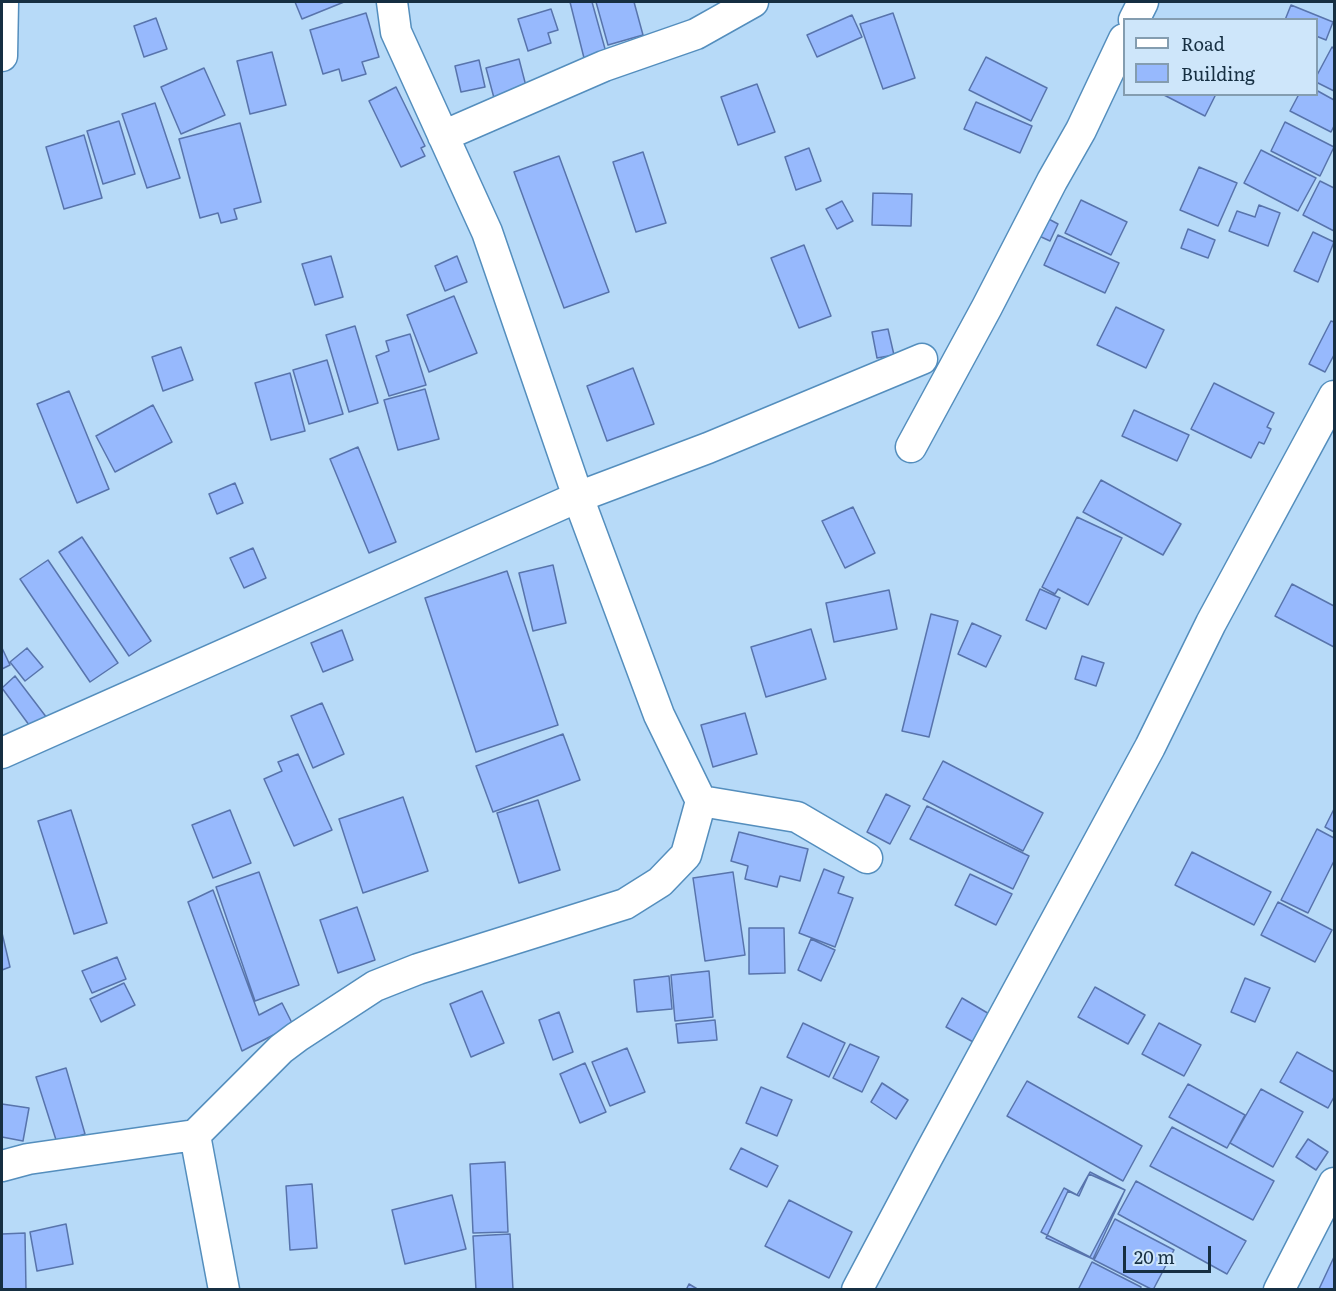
<!DOCTYPE html>
<html>
<head>
<meta charset="utf-8">
<style>
  body { margin:0 }
  #map { position:relative; width:1336px; height:1291px; overflow:hidden; background:#b7daf8; font-family:Literata,serif }
  canvas { display:block }
  .frame { position:absolute; inset:0; border:3px solid #162f42; pointer-events:none }
  .legend { position:absolute; left:1123px; top:18px; width:195px; height:78px; box-sizing:border-box; background:#cee6fa; border:2px solid #849db0; margin:0; padding:8px 10px; list-style:none; font-size:18px; color:#162f42 }
  .legend li { display:flex; align-items:center; gap:12px; height:30px }
  .legend b { width:30px; border:2px solid #849db0 }
  .scale { position:absolute; left:1123px; top:1246px; width:88px; height:27px; box-sizing:border-box; border:3px solid #162f42; border-top:0; padding-left:8px; font-size:18px; line-height:21px; white-space:nowrap; color:#162f42; -webkit-text-stroke:4px #cee6fa; paint-order:stroke }
</style>
</head>
<body>
<div id="map">
<canvas width="1336" height="1291"></canvas>
<div class="frame"></div>
<ul class="legend">
<li><b style="height:8px;background:#fff"></b>Road</li>
<li><b style="height:16px;background:#97b9fd"></b>Building</li>
</ul>
<div class="scale">20 m</div>
</div>
<script>
const c = document.querySelector('canvas').getContext('2d');
c.lineJoin = 'round';
function paint(path, color) {
  c.fillStyle = color;
  c.fill(path, 'evenodd');
}
function poly(rows) {
  const path = new Path2D();
  for (const r of rows) {
    path.moveTo(r[0], r[1]);
    for (let i = 2; i < r.length; i += 2) path.lineTo(r[i], r[i + 1]);
  }
  return path;
}
function stroke(path, color, width, dash) {
  c.strokeStyle = color;
  c.lineWidth = width;
  c.lineCap = dash ? 'butt' : 'round';
  c.setLineDash(dash || []);
  c.stroke(path);
}
const building = poly([
  [295,2,344,2,302,19,295,2],
  [570,2,592,2,607,56,585,62,570,2],
  [596,2,634,2,643,35,608,45,596,2],
  [1291,5,1333,22,1326,40,1316,36,1316,20,1285,20,1291,5],
  [551,9,558,30,548,33,551,43,528,51,518,19,551,9],
  [366,13,379,57,362,62,366,74,342,81,339,69,323,74,310,30,366,13],
  [893,13,915,78,883,89,860,24,893,13],
  [852,15,862,37,817,57,807,35,852,15],
  [156,18,167,49,144,57,134,26,156,18],
  [1332,47,1334,49,1334,91,1316,82,1316,77,1332,47],
  [272,52,286,105,250,114,237,61,272,52],
  [986,57,1047,88,1031,121,969,90,986,57],
  [519,59,527,90,494,98,486,68,519,59],
  [479,60,485,87,461,92,455,66,479,60],
  [204,68,225,115,181,134,161,87,204,68],
  [757,84,775,132,738,145,721,97,757,84],
  [396,87,425,146,421,148,425,156,401,167,369,101,396,87],
  [1316,90,1334,100,1334,126,1331,132,1290,111,1299,94,1316,94,1316,90],
  [1162,94,1216,94,1205,116,1162,94],
  [976,102,1032,126,1020,153,964,129,976,102],
  [155,103,180,178,147,188,122,114,155,103],
  [119,121,135,174,103,184,87,131,119,121],
  [1285,122,1334,147,1320,176,1271,151,1285,122],
  [240,123,261,202,234,209,237,219,221,223,218,213,200,218,179,139,240,123],
  [84,135,102,198,64,209,46,147,84,135],
  [809,148,821,181,796,190,785,157,809,148],
  [1261,150,1316,178,1298,211,1244,183,1261,150],
  [643,152,666,223,636,232,613,162,643,152],
  [559,156,609,292,564,308,514,172,559,156],
  [1199,167,1237,183,1218,226,1180,210,1199,167],
  [1320,181,1334,188,1334,231,1303,215,1320,181],
  [873,193,912,194,911,226,872,225,873,193],
  [1081,200,1127,222,1111,255,1065,233,1081,200],
  [842,201,853,221,837,229,826,209,842,201],
  [1259,205,1280,213,1268,246,1229,231,1237,211,1255,217,1259,205],
  [1045,217,1058,224,1050,241,1037,235,1045,217],
  [1188,229,1215,240,1208,258,1181,248,1188,229],
  [1313,232,1334,242,1318,282,1294,271,1313,232],
  [1058,235,1119,263,1105,293,1044,265,1058,235],
  [804,245,831,316,799,328,771,258,804,245],
  [331,256,343,297,315,305,302,264,331,256],
  [457,256,467,282,445,291,435,266,457,256],
  [454,296,477,353,429,372,407,315,454,296],
  [1116,307,1164,330,1146,368,1097,345,1116,307],
  [1331,321,1334,322,1334,355,1325,372,1309,364,1331,321],
  [355,326,378,403,349,412,326,335,355,326],
  [888,329,894,355,877,358,872,332,888,329],
  [410,334,426,385,389,396,376,356,389,351,386,341,410,334],
  [181,347,193,380,163,391,152,357,181,347],
  [327,360,343,414,309,424,293,370,327,360],
  [633,368,654,424,607,441,587,386,633,368],
  [290,373,305,431,271,440,255,383,290,373],
  [1214,383,1274,413,1267,427,1271,429,1264,444,1259,442,1251,458,1191,429,1214,383],
  [425,389,439,439,398,450,384,400,425,389],
  [69,391,109,489,77,503,37,404,69,391],
  [153,405,172,442,115,472,96,436,153,405],
  [1134,410,1189,435,1177,461,1122,436,1134,410],
  [358,447,396,542,369,553,330,459,358,447],
  [1101,480,1181,524,1163,555,1083,512,1101,480],
  [235,483,243,503,217,514,209,494,235,483],
  [853,507,875,553,845,568,822,521,853,507],
  [1077,517,1122,538,1088,605,1058,589,1055,594,1042,587,1077,517],
  [82,537,151,641,129,656,59,552,82,537],
  [253,548,266,578,244,588,230,558,253,548],
  [48,560,118,663,90,682,20,579,48,560],
  [553,565,566,623,533,631,519,573,553,565],
  [507,571,558,725,476,752,425,598,507,571],
  [1292,584,1334,606,1334,647,1275,616,1292,584],
  [1040,589,1060,598,1046,629,1026,620,1040,589],
  [889,590,897,629,834,642,826,603,889,590],
  [931,614,958,621,929,737,902,731,931,614],
  [972,623,1001,636,986,667,958,654,972,623],
  [811,629,826,679,766,697,751,647,811,629],
  [342,630,353,660,323,672,311,643,342,630],
  [2,648,10,665,2,669,2,648],
  [27,648,43,667,25,681,10,662,27,648],
  [1082,656,1104,663,1096,686,1075,679,1082,656],
  [15,676,47,718,32,729,2,688,15,676],
  [322,703,344,754,313,768,291,716,322,703],
  [745,713,757,754,713,767,701,725,745,713],
  [563,734,580,780,493,812,476,766,563,734],
  [298,754,332,830,294,846,264,779,282,771,278,762,298,754],
  [943,761,1043,813,1023,851,923,799,943,761],
  [886,794,910,806,890,844,867,832,886,794],
  [403,797,428,871,363,893,339,819,403,797],
  [538,800,560,870,519,883,497,813,538,800],
  [927,806,1029,856,1013,889,910,839,927,806],
  [1334,809,1334,832,1325,827,1334,809],
  [71,810,107,923,74,934,38,821,71,810],
  [230,810,251,863,213,878,192,825,230,810],
  [1317,829,1334,838,1334,861,1308,913,1281,900,1317,829],
  [739,832,808,849,800,881,780,876,777,887,745,879,748,866,731,861,739,832],
  [1192,852,1271,892,1254,925,1175,885,1192,852],
  [824,869,844,877,838,893,853,898,835,947,799,933,824,869],
  [259,872,299,985,255,1001,216,887,259,872],
  [733,872,745,955,705,961,693,878,733,872],
  [970,874,1012,894,996,925,955,905,970,874],
  [213,890,259,1015,282,1003,293,1025,242,1051,188,902,213,890],
  [1278,902,1332,930,1315,962,1261,935,1278,902],
  [357,907,375,960,338,973,320,920,357,907],
  [749,928,784,928,785,973,749,974,749,928],
  [2,933,10,967,2,970,2,933],
  [811,939,835,950,821,981,798,970,811,939],
  [117,957,126,979,92,993,82,971,117,957],
  [709,971,713,1017,675,1021,671,975,709,971],
  [669,976,672,1009,637,1012,634,980,669,976],
  [1245,978,1270,988,1255,1022,1231,1012,1245,978],
  [124,983,135,1005,101,1022,90,999,124,983],
  [1095,987,1145,1015,1128,1044,1078,1017,1095,987],
  [482,991,504,1043,471,1057,450,1004,482,991],
  [962,998,991,1015,975,1043,946,1027,962,998],
  [559,1012,573,1052,553,1060,539,1020,559,1012],
  [715,1020,717,1040,678,1043,676,1024,715,1020],
  [803,1023,845,1043,829,1077,787,1057,803,1023],
  [1159,1023,1201,1045,1184,1076,1142,1054,1159,1023],
  [850,1044,879,1057,862,1092,833,1078,850,1044],
  [627,1048,645,1092,610,1106,592,1062,627,1048],
  [1297,1052,1334,1072,1334,1097,1328,1108,1280,1082,1297,1052],
  [585,1063,606,1112,580,1123,560,1074,585,1063],
  [66,1068,85,1134,57,1143,36,1077,66,1068],
  [1027,1081,1142,1146,1123,1181,1007,1116,1027,1081],
  [882,1083,908,1100,896,1119,871,1102,882,1083],
  [1188,1084,1245,1115,1227,1148,1169,1117,1188,1084],
  [761,1087,792,1100,777,1136,746,1123,761,1087],
  [1261,1089,1303,1112,1273,1167,1230,1143,1261,1089],
  [2,1104,29,1108,23,1141,2,1137,2,1104],
  [1172,1127,1274,1181,1253,1220,1150,1166,1172,1127],
  [1308,1139,1328,1152,1316,1170,1296,1157,1308,1139],
  [741,1148,778,1166,767,1187,730,1169,741,1148],
  [505,1162,508,1232,473,1233,470,1164,505,1162],
  [1090,1172,1125,1190,1090,1257,1041,1232,1064,1188,1077,1195,1090,1172],
  [1089,1174,1125,1190,1093,1259,1046,1238,1068,1191,1079,1196,1089,1174],
  [1136,1181,1246,1241,1227,1274,1118,1214,1136,1181],
  [312,1184,317,1248,290,1250,286,1186,312,1184],
  [452,1195,466,1249,405,1264,392,1210,452,1195],
  [789,1200,852,1232,829,1278,765,1246,789,1200],
  [1115,1219,1174,1250,1153,1290,1094,1260,1115,1219],
  [66,1224,73,1264,37,1271,30,1232,66,1224],
  [25,1233,26,1290,2,1290,2,1234,25,1233],
  [510,1234,513,1290,476,1290,473,1236,510,1234],
  [1334,1257,1334,1290,1320,1290,1319,1289,1334,1257],
  [1092,1262,1141,1287,1140,1290,1078,1290,1092,1262],
  [689,1284,699,1290,686,1290,689,1284]
]);
const street = poly([
  [392,2,396,32,487,232,578,497,659,715,701,801,797,817,867,858],
  [1134,20,1143,2],
  [2,56,3,2],
  [443,136,604,66,696,34,753,2],
  [911,447,987,307,1052,181,1081,130,1124,39],
  [2,753,578,497,708,448,922,359],
  [195,1135,224,1290],
  [2,1166,28,1159,195,1135,281,1049,297,1037,375,986,418,969,625,904,660,882,686,855,701,801],
  [857,1290,927,1158,1150,747,1211,623,1334,396],
  [1279,1290,1334,1183]
]);
paint(building, '#97b9fd');
stroke(building, '#5874ac', 1.5);
stroke(street, '#548ebd', 33);
stroke(street, '#fff', 30);
</script>
</body>
</html>
